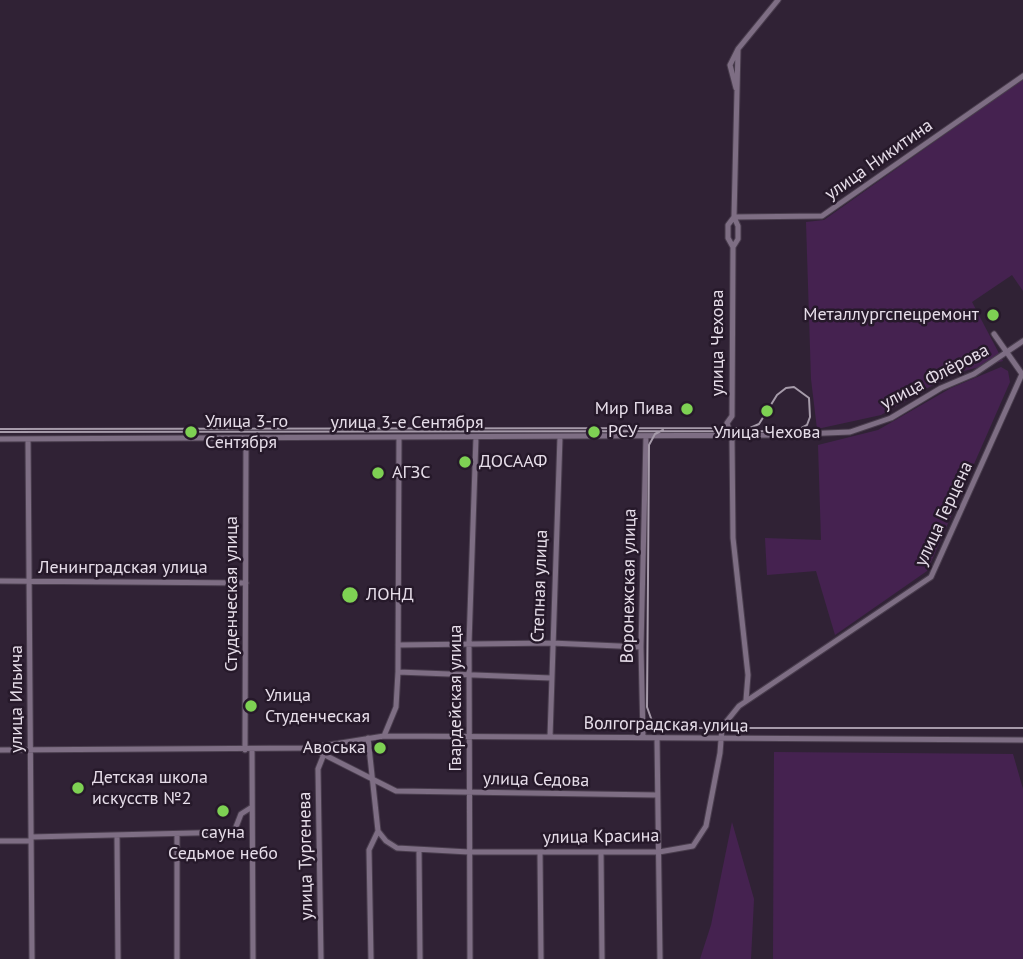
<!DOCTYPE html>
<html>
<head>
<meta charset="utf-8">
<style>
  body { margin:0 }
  canvas { display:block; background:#302235 }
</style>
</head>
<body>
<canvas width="1023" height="959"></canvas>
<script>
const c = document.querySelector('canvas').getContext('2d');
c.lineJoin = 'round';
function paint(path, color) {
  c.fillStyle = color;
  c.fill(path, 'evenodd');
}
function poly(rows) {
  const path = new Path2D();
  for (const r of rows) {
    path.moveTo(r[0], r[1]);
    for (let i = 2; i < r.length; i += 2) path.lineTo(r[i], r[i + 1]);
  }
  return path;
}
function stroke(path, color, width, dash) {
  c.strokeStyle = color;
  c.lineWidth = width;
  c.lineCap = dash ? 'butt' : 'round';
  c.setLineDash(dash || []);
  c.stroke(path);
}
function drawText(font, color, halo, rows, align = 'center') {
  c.font = font + ' "PT Sans",sans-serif';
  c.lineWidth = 5;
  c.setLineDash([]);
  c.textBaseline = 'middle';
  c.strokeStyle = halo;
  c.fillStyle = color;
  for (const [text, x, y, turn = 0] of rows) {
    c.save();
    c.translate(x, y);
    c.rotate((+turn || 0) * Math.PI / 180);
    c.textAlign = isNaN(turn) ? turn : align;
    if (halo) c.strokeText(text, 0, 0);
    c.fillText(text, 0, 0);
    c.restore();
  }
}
const green = poly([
  [1023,79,1023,291,1012,275,972,302,1003,361,952,374,881,415,817,429,811,379,806,222,824,220],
  [1001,367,1008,371,1010,382,927,571,835,635,816,571,767,575,765,538,821,540,818,445,878,430,951,388],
  [774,752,1013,754,1023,789,1023,959,773,959],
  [732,822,754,899,751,959,700,959,711,925]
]);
const minor = poly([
  [736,88,730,65,738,49],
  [733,247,728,238,728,225,734,217,822,216,1023,76],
  [0,439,778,435,850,432,891,418,941,388,974,374,1023,341],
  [28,439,32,959],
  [0,581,246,583],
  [398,645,551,643,641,647],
  [398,672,551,678],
  [746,700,748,675,733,538,732,440,727,423,732,416,733,247,738,239,738,226,734,217,738,49,778,0],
  [384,736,396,707,398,672,399,437],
  [550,737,560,437],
  [643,737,641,647,646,436],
  [368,738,378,831,386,841,397,848,469,852,659,852,693,846,706,826,720,753,722,727,739,706,931,577,1022,374,994,334],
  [657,738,660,959],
  [311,748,396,791,657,795],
  [0,750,310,748,384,736,1023,740],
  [245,750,246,438],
  [252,750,253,959],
  [177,835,177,959],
  [117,836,118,959],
  [31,837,234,832,241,814,252,807],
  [0,841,31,841],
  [419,850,420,959],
  [540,852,541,959],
  [601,852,602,959],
  [321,959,318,769,324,754],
  [371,959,369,850,378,831],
  [470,959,469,643,476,437]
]);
const tram = poly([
  [0,429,750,428,759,424,777,395,786,388,794,387,809,398,810,417,807,425,796,431,0,432],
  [663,430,655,434,649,445,647,707,652,721,668,728,1023,728]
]);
const markers = [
  [993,315,7,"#7ed153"],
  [687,409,7,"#7ed153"],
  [767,411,7,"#7ed153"],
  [191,432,7,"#7ed153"],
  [594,432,7,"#7ed153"],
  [465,462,7,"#7ed153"],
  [378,473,7,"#7ed153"],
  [350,595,9,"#7ed153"],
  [251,706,7,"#7ed153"],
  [380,748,7,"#7ed153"],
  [78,788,7,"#7ed153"],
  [223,811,7,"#7ed153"]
];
const streetNames = [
  ["улица Никитина",879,160,-35],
  ["улица Чехова",718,343,-90],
  ["улица Флёрова",935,377,-28],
  ["улица 3-е Сентября",407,423],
  ["улица Герцена",944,514,-65],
  ["Ленинградская улица",123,568],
  ["Степная улица",540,586,-88],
  ["Воронежская улица",629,586,-89],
  ["Студенческая улица",232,594,-90],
  ["Гвардейская улица",456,698,-90],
  ["улица Ильича",17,699,-90],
  ["Волгоградская улица",666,725,1],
  ["улица Седова",536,780,1],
  ["улица Красина",601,837,-1],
  ["улица Тургенева",306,856,-91]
];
const poiNames = [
  ["Металлургспецремонт",979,315,"right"],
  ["Мир Пива",673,409,"right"],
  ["Улица 3-го",205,422],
  ["Сентября",205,443],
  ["РСУ",608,432],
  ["Улица Чехова",767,433,"center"],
  ["ДОСААФ",479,462],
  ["АГЗС",392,473],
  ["ЛОНД",366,595],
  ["Улица",265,696],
  ["Студенческая",265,717],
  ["Авоська",366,748,"right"],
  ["Детская школа",92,778],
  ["искусств №2",92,799],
  ["сауна",223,833,"center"],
  ["Седьмое небо",223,854,"center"]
];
paint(green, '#452250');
stroke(minor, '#493d4d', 7);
stroke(minor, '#7e6e84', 5);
stroke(tram, '#a69baa', 2);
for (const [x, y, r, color] of markers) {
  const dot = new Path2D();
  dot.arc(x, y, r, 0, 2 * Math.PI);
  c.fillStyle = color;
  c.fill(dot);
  stroke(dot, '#26192a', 2.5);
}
drawText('18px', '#e6dde9', '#26192a', streetNames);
drawText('18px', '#e6dde9', '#26192a', poiNames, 'left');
</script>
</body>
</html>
